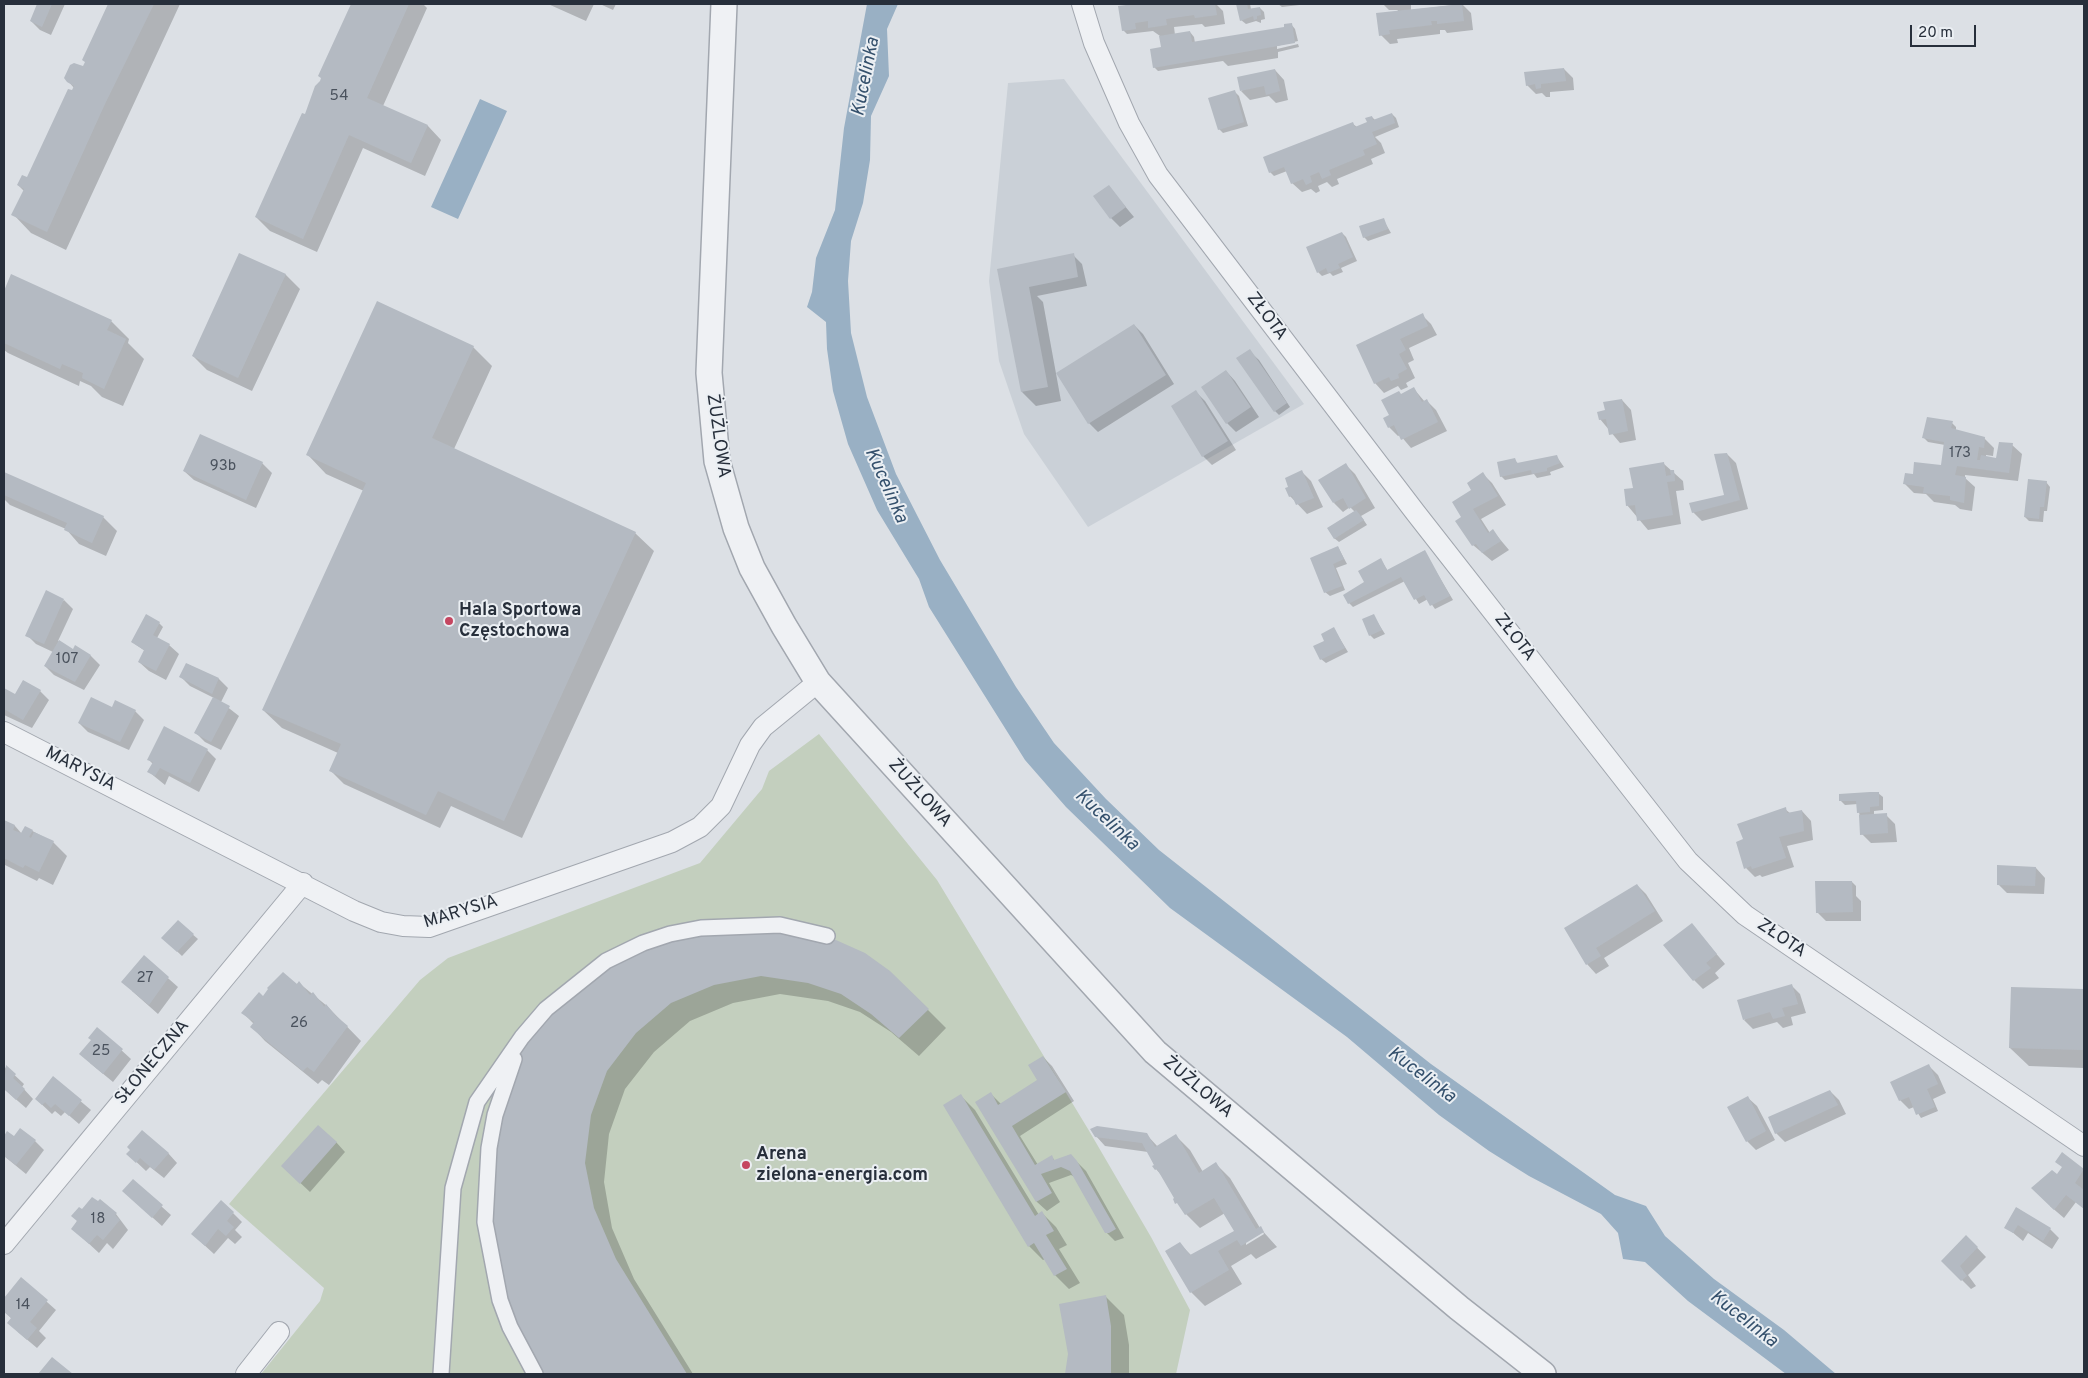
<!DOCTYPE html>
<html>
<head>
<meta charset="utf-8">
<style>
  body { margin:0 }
  #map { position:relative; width:2088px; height:1378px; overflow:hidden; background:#dce0e5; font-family:Overpass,sans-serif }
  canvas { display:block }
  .frame { position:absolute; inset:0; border:5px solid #272f3b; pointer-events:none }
  .scale { position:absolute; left:1910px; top:25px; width:66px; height:22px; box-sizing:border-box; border:2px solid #272f3b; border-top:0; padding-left:6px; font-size:15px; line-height:18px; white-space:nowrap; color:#272f3b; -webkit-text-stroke:4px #ebeff3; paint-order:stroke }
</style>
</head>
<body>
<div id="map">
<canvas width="2088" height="1378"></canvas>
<div class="frame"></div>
<div class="scale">20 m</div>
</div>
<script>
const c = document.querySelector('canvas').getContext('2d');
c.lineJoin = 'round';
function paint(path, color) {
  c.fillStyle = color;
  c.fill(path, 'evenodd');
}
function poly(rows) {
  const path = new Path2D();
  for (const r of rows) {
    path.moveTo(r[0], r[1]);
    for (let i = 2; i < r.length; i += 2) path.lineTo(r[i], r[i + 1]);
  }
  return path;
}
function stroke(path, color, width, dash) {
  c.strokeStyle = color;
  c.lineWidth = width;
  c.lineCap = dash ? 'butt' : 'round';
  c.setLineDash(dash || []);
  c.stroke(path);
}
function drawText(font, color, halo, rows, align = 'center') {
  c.font = font + ' Overpass,sans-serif';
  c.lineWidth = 4;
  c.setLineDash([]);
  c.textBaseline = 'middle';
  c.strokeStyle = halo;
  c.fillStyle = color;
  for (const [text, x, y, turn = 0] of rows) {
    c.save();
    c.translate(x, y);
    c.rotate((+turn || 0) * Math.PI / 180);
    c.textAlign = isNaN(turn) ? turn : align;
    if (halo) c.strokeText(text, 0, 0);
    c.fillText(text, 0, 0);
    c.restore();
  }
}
const built = poly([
  [1064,79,1304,404,1088,527,1024,434,999,361,989,281,1008,83]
]);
const green = poly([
  [819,734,937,880,1088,1129,1151,1237,1190,1310,1176,1374,261,1374,320,1301,324,1288,229,1204,420,980,448,958,700,863,762,789,769,771]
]);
const water = poly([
  [867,4,898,4,887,29,889,76,871,116,870,160,863,203,851,241,848,281,851,333,867,397,896,474,940,560,1016,687,1054,743,1106,799,1159,850,1431,1064,1615,1195,1646,1206,1665,1236,1714,1279,1784,1330,1836,1374,1786,1374,1688,1301,1645,1262,1623,1259,1618,1233,1601,1214,1529,1176,1489,1151,1439,1115,1347,1037,1170,908,1066,807,1025,760,929,607,919,579,877,510,848,444,833,391,827,349,826,322,807,307,812,292,816,258,835,210,844,128],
  [480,99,507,111,458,219,431,207]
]);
const shadow = poly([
  [39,4,65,4,51,35,40,30,31,21],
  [109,4,180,4,66,250,31,233,13,214,24,191,18,185,27,179,73,91,74,88,68,81,83,68,86,62,83,60],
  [353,4,423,4,427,8,383,106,428,126,441,140,425,176,363,148,317,252,270,231,256,217,306,115,322,79,320,76],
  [548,4,594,4,586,21],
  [600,4,616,4,613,10],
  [1141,4,1216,4,1223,11,1225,24,1205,27,1202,24,1174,27,1175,35,1190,32,1194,37,1195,43,1286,28,1291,24,1295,29,1298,41,1277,46,1277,49,1298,44,1299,47,1278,52,1278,58,1228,66,1223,61,1158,71,1154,67,1162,48,1160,36,1153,31,1127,34,1123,30,1120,7],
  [1237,4,1250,4,1251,9,1260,8,1264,12,1265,19,1261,20,1261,23,1256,21,1246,24,1241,20],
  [1278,4,1308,4,1282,7],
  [1383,4,1411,4,1411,10,1462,4,1471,13,1473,30,1447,33,1445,30,1440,30,1440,34,1397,39,1398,43,1390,44,1381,35,1398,10,1389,10],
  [1564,69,1573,78,1574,90,1550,92,1550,97,1546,97,1542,93,1536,94,1527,85],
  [1275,70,1284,80,1288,100,1276,103,1269,96,1250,100,1241,91],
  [1235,92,1239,96,1248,126,1223,133,1219,129],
  [1392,114,1396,118,1399,127,1375,137,1381,143,1385,153,1371,159,1373,164,1337,179,1339,184,1332,187,1327,182,1318,186,1320,191,1316,193,1311,189,1302,192,1292,183,1287,171,1274,176,1270,172,1353,124,1357,127,1369,123,1372,117,1375,120],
  [1108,186,1134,217,1120,227,1111,218],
  [1383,219,1391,233,1368,241,1364,237],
  [1342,233,1346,237,1357,261,1341,268,1343,272,1333,276,1330,273,1322,276,1318,272],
  [239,255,286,275,300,289,252,391,207,370,193,356],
  [1073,255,1082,264,1087,286,1037,296,1043,302,1061,401,1036,406,1022,392,1003,292],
  [12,276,111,321,129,339,128,343,144,359,123,406,102,397,91,386,80,381,79,386,8,353,4,350,4,294],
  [1422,315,1431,324,1437,335,1409,348,1414,360,1408,363,1415,378,1406,383,1408,387,1401,390,1398,386,1384,393,1375,383,1357,345],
  [1134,325,1143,334,1174,384,1098,432,1089,423],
  [473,347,492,366,454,449,635,533,654,551,522,838,451,806,440,828,344,784,330,770,338,753,282,728,263,710,364,491,326,474,308,455],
  [1249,351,1259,360,1290,407,1279,415,1275,411],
  [1226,371,1235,381,1259,417,1236,432,1227,423],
  [1414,389,1425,402,1427,401,1436,410,1447,431,1411,448,1400,435,1398,436,1389,427,1390,416,1402,395],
  [1196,392,1205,401,1236,450,1212,465,1203,456],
  [1622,400,1631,410,1636,440,1620,443,1600,419],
  [1952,423,1956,427,1956,431,1984,438,1994,448,1993,456,1986,455,1986,457,1997,460,2012,445,2022,454,2018,481,1965,475,1965,478,1975,487,1972,511,1960,509,1955,505,1934,502,1926,494,1914,493,1905,484,1914,475,1942,466,1945,445,1928,442,1924,438],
  [200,436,262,463,272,473,256,508,194,480,184,471],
  [1727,454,1736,463,1748,509,1702,521,1693,512,1726,496],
  [1557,457,1564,467,1550,472,1551,475,1537,478,1534,474,1505,480,1501,476,1514,460,1519,464],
  [1664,464,1683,481,1684,490,1676,491,1681,524,1648,530,1627,505],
  [1346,465,1355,474,1375,508,1361,516,1367,525,1339,542,1334,538,1355,512,1350,507,1343,512,1334,503],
  [1302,472,1311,481,1323,507,1307,514,1290,496],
  [4,473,103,517,117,531,106,556,79,544,66,529,10,505,4,499],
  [1483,474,1492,483,1506,505,1481,519,1490,533,1493,531,1509,550,1492,561,1473,545,1457,521,1463,517,1473,491],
  [2046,482,2050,487,2047,511,2044,511,2043,522,2029,521,2025,517],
  [1338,547,1347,564,1336,568,1345,590,1330,596,1325,592,1311,559],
  [1424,551,1453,600,1435,609,1428,599,1419,604,1405,581,1353,607,1349,603,1366,583,1381,560,1388,571],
  [64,600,73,609,58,641,73,650,75,647,91,656,100,665,84,690,54,675,45,666,53,652,36,644,27,635],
  [1373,615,1385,634,1374,639,1370,635],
  [159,623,163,627,157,638,169,645,179,654,166,680,149,671,139,662,145,651,132,642],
  [1334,629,1348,652,1326,663,1321,659,1326,642],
  [187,664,219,679,228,688,221,702,239,716,221,750,205,742,196,733,214,698,190,686,181,677],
  [4,690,14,695,40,691,49,700,32,728,4,715],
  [112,709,135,711,144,720,129,750,88,732,79,723],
  [207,750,216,759,199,792,169,776,165,785,149,772,153,764,148,759],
  [1878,793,1883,797,1883,810,1874,811,1874,815,1886,815,1895,824,1897,842,1871,843,1862,834,1858,804,1845,805,1840,800],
  [1785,809,1791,814,1802,811,1811,821,1813,840,1787,846,1794,867,1762,877,1760,875,1755,877,1746,868,1744,840],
  [4,821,15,826,22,834,25,827,53,842,67,856,53,885,39,878,37,881,5,865,4,868],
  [2036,868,2045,878,2044,894,2007,893,1998,884],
  [1852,882,1856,886,1856,896,1861,901,1861,921,1826,921,1817,912],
  [1637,885,1646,894,1663,921,1604,958,1609,966,1596,974,1587,964,1566,928],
  [178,922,198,939,182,956,163,938],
  [1691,924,1725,964,1715,973,1719,978,1703,989,1694,980],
  [144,957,178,987,158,1014,132,991],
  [607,962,890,972,946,1028,919,1056,891,1032,860,1012,828,1001,780,994,733,1003,690,1021,654,1052,625,1089,609,1134,604,1182,612,1228,634,1279,693,1374,537,1374],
  [299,983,327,1006,361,1041,329,1085,322,1080,318,1084,265,1041,252,1027,254,1024,243,1013,263,997],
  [1791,985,1800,994,1806,1013,1791,1017,1793,1025,1783,1028,1777,1022,1753,1029,1744,1020],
  [2012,988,2084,990,2084,1068,2029,1066,2010,1048],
  [97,1028,131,1059,113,1082,90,1063,92,1040],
  [1043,1057,1052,1066,1074,1101,1020,1136,1038,1165,1052,1157,1055,1161,1070,1155,1086,1171,1124,1238,1115,1241,1106,1232,1075,1177,1071,1175,1049,1183,1060,1202,1047,1211,1037,1202,977,1102,991,1094,1001,1104,1039,1080],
  [1929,1066,1938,1075,1946,1093,1933,1099,1938,1111,1921,1118,1914,1107,1909,1109,1900,1100],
  [6,1067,24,1084,22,1087,33,1099,26,1108,4,1089,4,1070],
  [53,1078,91,1110,79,1124,65,1112,61,1116,55,1111,52,1114,36,1099],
  [1830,1091,1839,1100,1846,1114,1785,1142,1776,1133],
  [961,1096,975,1110,1039,1215,1042,1213,1056,1227,1067,1245,1059,1249,1080,1283,1069,1289,1055,1275,1045,1259,1043,1260,1029,1246],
  [1747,1097,1757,1106,1775,1140,1756,1150,1747,1141],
  [8,1133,14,1138,35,1141,44,1150,26,1174,4,1156,4,1138],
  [1146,1134,1158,1147,1176,1136,1190,1150,1203,1172,1216,1164,1230,1178,1260,1228,1277,1247,1256,1259,1251,1254,1231,1266,1242,1284,1205,1306,1191,1292,1167,1252,1180,1244,1192,1256,1236,1231,1225,1213,1200,1228,1186,1214,1162,1176,1156,1169,1148,1152,1105,1146,1096,1136],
  [1263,1232,1264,1234,1246,1245,1246,1242],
  [336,1142,345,1152,310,1192,292,1175],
  [168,1153,177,1163,164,1178,150,1167,146,1171,128,1154],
  [2063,1154,2084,1171,2084,1208,2076,1202,2064,1218,2050,1206,2063,1168],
  [133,1181,171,1215,162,1226,133,1200],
  [2017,1208,2050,1229,2059,1238,2052,1249,2028,1233,2023,1241,2006,1227],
  [82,1211,116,1214,128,1230,113,1249,107,1243,99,1253,73,1229],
  [233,1213,242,1222,235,1230,242,1237,235,1244,228,1238,214,1254,202,1243],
  [1966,1236,1986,1257,1968,1275,1976,1286,1971,1289,1943,1261],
  [21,1279,56,1310,39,1331,46,1338,37,1348,18,1332,12,1319,4,1311,4,1300],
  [1105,1296,1124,1315,1129,1345,1129,1374,1066,1374,1069,1354]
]);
const building = poly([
  [37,4,52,4,42,27,30,21],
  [108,4,154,4,104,106,47,232,11,215,24,189,17,185,22,175,27,177,68,89,72,90,74,86,67,82,64,78,70,65,74,63,83,66,85,62,82,60],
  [351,4,409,4,367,98,428,125,411,163,349,135,303,239,255,217,302,113,305,114,315,86,320,81,321,78,318,76],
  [1134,4,1215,4,1217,15,1195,18,1194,15,1166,19,1167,25,1148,28,1148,21,1135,23,1136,29,1122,31,1118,6],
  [1236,4,1247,4,1248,9,1260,7,1261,15,1257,16,1257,19,1254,20,1253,16,1240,21],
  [1462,4,1464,21,1437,24,1437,21,1431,21,1432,25,1389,30,1390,34,1379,36,1376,13],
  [1292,23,1295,43,1153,68,1150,49,1161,47,1159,36,1190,31,1192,42,1284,27,1284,24],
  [1564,68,1566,81,1541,84,1541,88,1536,89,1535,84,1526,86,1524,72],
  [1275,69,1280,91,1266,95,1264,86,1240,91,1237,77],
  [1235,90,1244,122,1218,130,1208,98],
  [1392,113,1395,123,1372,132,1377,144,1363,150,1365,155,1329,170,1331,175,1322,179,1319,172,1310,176,1312,182,1306,185,1303,179,1291,184,1284,167,1269,173,1263,157,1353,122,1355,127,1367,122,1365,118,1372,116,1373,120],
  [1109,185,1126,207,1110,219,1093,196],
  [1384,218,1388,229,1363,238,1359,226],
  [1342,232,1353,257,1338,264,1340,268,1328,273,1326,268,1317,273,1306,247],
  [239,253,286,274,238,378,192,356],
  [1074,253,1078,277,1029,287,1048,387,1021,392,997,269],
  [11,274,112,320,107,330,126,339,104,389,82,378,83,373,62,364,60,369,4,343,4,291],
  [377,301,474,346,432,438,636,532,504,821,438,791,426,815,329,771,341,744,262,710,366,483,306,455],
  [1423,313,1428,326,1400,339,1406,350,1399,354,1407,369,1398,374,1399,378,1391,381,1389,377,1374,384,1356,345],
  [1134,324,1166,375,1088,424,1056,373],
  [1250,349,1287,403,1274,412,1236,358],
  [1226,370,1251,407,1226,424,1201,387],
  [1414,387,1422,402,1427,399,1438,422,1401,440,1394,425,1388,428,1383,418,1389,415,1381,400,1399,391,1401,394],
  [1196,390,1228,441,1202,457,1171,406],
  [1622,399,1628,431,1609,435,1606,419,1599,420,1597,412,1605,410,1603,402],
  [1927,417,1953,421,1951,428,1985,437,1984,448,1979,447,1977,460,1980,460,1981,455,1996,458,1999,442,2013,443,2009,473,1957,466,1955,475,1966,477,1964,503,1950,500,1950,496,1923,493,1924,487,1903,484,1905,473,1913,474,1914,462,1941,465,1944,442,1922,438],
  [200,434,263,462,246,500,183,471],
  [1727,453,1740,500,1692,513,1689,503,1724,495,1714,454],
  [1557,455,1560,463,1547,468,1547,471,1532,474,1531,470,1500,477,1497,462,1515,458,1517,463],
  [1664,462,1666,476,1671,475,1670,470,1674,470,1675,481,1667,482,1673,515,1637,521,1635,505,1626,506,1624,489,1633,488,1629,468],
  [1346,463,1366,498,1349,509,1343,498,1333,503,1318,480],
  [1302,470,1314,498,1296,505,1292,496,1289,497,1285,488,1288,487,1285,478],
  [4,472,104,516,92,543,64,530,67,523,4,495],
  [1483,472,1498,496,1473,509,1488,533,1493,529,1501,541,1482,553,1476,544,1472,546,1455,521,1461,517,1452,502,1471,490,1467,483],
  [2028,479,2047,481,2044,507,2040,507,2039,519,2024,517],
  [1356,510,1364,520,1334,539,1327,528],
  [1338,546,1344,559,1333,564,1342,586,1324,593,1310,558],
  [1425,550,1450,596,1430,606,1424,595,1414,600,1401,577,1348,604,1343,595,1364,582,1358,571,1381,558,1387,570],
  [46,590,64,599,44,644,25,636],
  [146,614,160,622,153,635,170,644,156,671,138,662,144,650,131,642],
  [1374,614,1382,630,1369,636,1362,619],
  [1334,627,1345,648,1320,660,1313,646,1324,641,1321,634],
  [59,640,73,649,75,645,91,655,75,682,44,666],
  [186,663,219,678,212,694,179,677],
  [23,680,41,690,23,720,4,709,4,688,15,694],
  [91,697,112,707,115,700,136,710,120,742,78,723],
  [213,697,230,706,211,742,194,733],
  [164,726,208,749,190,783,160,768,155,776,147,772,153,762,147,760],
  [1870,792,1879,792,1879,806,1870,807,1870,812,1857,813,1856,801,1839,801,1839,794],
  [1786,807,1787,813,1802,810,1804,831,1779,837,1786,858,1752,869,1751,866,1744,869,1736,842,1743,839,1737,824],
  [1887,813,1888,833,1860,835,1859,815],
  [4,820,15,825,13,830,21,833,25,826,33,830,29,837,31,838,34,832,54,841,39,872,25,865,23,868,4,858],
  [1997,865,2036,867,2035,886,1997,885],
  [1815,881,1852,881,1853,912,1816,913],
  [1637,884,1655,911,1596,948,1601,956,1586,965,1564,928],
  [178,920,194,934,177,952,161,938],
  [1692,923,1717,954,1706,963,1711,968,1693,981,1663,945],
  [744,925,827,936,865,953,890,971,929,1009,899,1038,871,1014,841,994,808,983,761,976,714,985,671,1003,636,1033,607,1071,591,1115,585,1163,594,1208,616,1259,687,1374,535,1374,491,1258,489,1148,522,1037,546,1009,643,943],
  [144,955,169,977,149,1005,121,982],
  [283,972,297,984,299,981,309,994,310,995,313,992,323,1005,324,1007,326,1004,336,1016,348,1026,314,1072,307,1067,303,1071,250,1027,254,1022,241,1013,259,992,263,996,268,989,267,988],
  [1792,984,1798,1004,1782,1008,1785,1016,1773,1019,1770,1012,1743,1020,1737,1000],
  [2011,987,2084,989,2084,1050,2009,1048],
  [97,1027,123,1049,103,1074,79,1054,91,1040,88,1038],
  [1043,1056,1066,1092,1012,1126,1035,1165,1052,1155,1054,1160,1071,1154,1077,1161,1116,1229,1109,1233,1105,1233,1070,1171,1061,1167,1041,1174,1052,1193,1036,1202,975,1102,991,1092,998,1105,1037,1080,1028,1065],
  [1929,1064,1938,1084,1927,1089,1935,1107,1916,1115,1909,1097,1899,1101,1890,1082],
  [6,1065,16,1074,13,1078,25,1089,16,1100,4,1089],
  [53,1076,82,1100,69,1116,55,1104,51,1108,45,1102,42,1105,35,1099],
  [1830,1090,1838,1105,1775,1134,1768,1117],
  [961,1094,1035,1216,1042,1211,1054,1231,1046,1235,1067,1269,1054,1276,1034,1243,1028,1247,943,1105],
  [1748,1096,1766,1131,1746,1142,1727,1107],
  [318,1125,337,1142,300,1184,281,1166],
  [1097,1126,1147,1133,1155,1147,1176,1134,1199,1173,1216,1162,1256,1229,1261,1226,1264,1232,1241,1246,1237,1240,1218,1251,1229,1270,1190,1293,1165,1251,1180,1242,1190,1255,1234,1231,1214,1198,1185,1215,1177,1203,1175,1204,1173,1199,1174,1198,1157,1169,1155,1170,1152,1166,1154,1165,1142,1143,1095,1137,1090,1129],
  [20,1128,36,1140,16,1165,4,1156,4,1136,7,1131,14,1136],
  [142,1130,169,1153,154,1170,140,1158,136,1163,126,1154,130,1150,127,1147],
  [2062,1152,2084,1169,2075,1183,2084,1190,2084,1209,2066,1195,2054,1210,2031,1188,2052,1170,2057,1174,2062,1167,2055,1162],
  [133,1179,163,1205,152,1218,122,1191],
  [92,1197,98,1201,100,1199,117,1213,115,1215,120,1220,103,1240,97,1235,89,1244,71,1229,77,1221,71,1216,79,1207,82,1209],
  [221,1200,234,1212,227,1221,234,1227,226,1236,218,1229,205,1246,191,1234],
  [2016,1207,2051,1228,2043,1241,2018,1225,2013,1233,2004,1228],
  [1966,1235,1978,1247,1960,1266,1967,1276,1961,1281,1941,1261],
  [21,1277,48,1300,30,1322,37,1328,27,1340,7,1323,11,1318,4,1312,4,1298],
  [1106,1295,1111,1326,1111,1374,1065,1374,1068,1354,1059,1304],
  [52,1357,73,1374,38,1374]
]);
const pedestrian = poly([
  [514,1059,495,1115,489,1148,485,1222,500,1300,510,1327,535,1374],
  [441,1374,453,1188,477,1102,522,1037,546,1009,606,961,643,943,670,934,701,928,780,925,827,936]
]);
const minor = poly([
  [1082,4,1094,43,1129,123,1158,175,1415,512,1688,861,1745,915,2084,1146],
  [4,732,354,911,381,922,403,926,429,927,672,842,700,827,721,806,750,745,763,727,818,682],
  [4,1244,303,883],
  [246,1374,279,1332]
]);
const tertiary = poly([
  [724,4,709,373,717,461,736,528,752,568,784,626,818,682,1155,1052,1459,1308,1543,1374]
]);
const markers = [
  [449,621,5,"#c54660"],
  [746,1165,5,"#c54660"]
];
const numberNames = [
  ["54",339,97],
  ["173",1960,454],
  ["93b",223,467],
  ["107",67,660],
  ["27",145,979],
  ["26",299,1024],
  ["25",101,1052],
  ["18",98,1220],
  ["14",23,1306]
];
const streetNames = [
  ["ZŁOTA",1266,317,53],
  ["ŻUŻLOWA",717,436,82],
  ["ZŁOTA",1514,638,52],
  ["MARYSIA",80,770,27],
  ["ŻUŻLOWA",919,794,48],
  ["MARYSIA",461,913,-17],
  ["ZŁOTA",1781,939,34],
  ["SŁONECZNA",153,1063,-50],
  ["ŻUŻLOWA",1197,1088,40]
];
const poiNames = [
  ["Hala Sportowa",459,611],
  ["Częstochowa",459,632],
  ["Arena",756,1155],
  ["zielona-energia.com",756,1176]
];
const waterNames = [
  ["Kucelinka",867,77,-79],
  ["Kucelinka",885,486,66],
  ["Kucelinka",1106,821,43],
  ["Kucelinka",1421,1076,37],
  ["Kucelinka",1743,1320,38]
];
paint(built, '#cad0d7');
paint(green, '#c3cfbe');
paint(water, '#99b0c4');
paint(shadow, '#0003');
paint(building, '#b4bac2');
stroke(pedestrian, '#a2a7af', 18);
stroke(minor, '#a2a7af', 22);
stroke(tertiary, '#a2a7af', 28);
stroke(pedestrian, '#eff1f4', 15);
stroke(minor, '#eff1f4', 20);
stroke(tertiary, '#eff1f4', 25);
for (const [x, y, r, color] of markers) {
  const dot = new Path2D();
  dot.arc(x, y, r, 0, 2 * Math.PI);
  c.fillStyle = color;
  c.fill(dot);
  stroke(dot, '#ebeff3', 2);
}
drawText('15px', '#4a525d', null, numberNames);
drawText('18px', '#272f3b', '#ebeff3', streetNames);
drawText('bold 18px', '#272f3b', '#ebeff3', poiNames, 'left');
drawText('italic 19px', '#34506c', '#ebeff3', waterNames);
</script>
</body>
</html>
